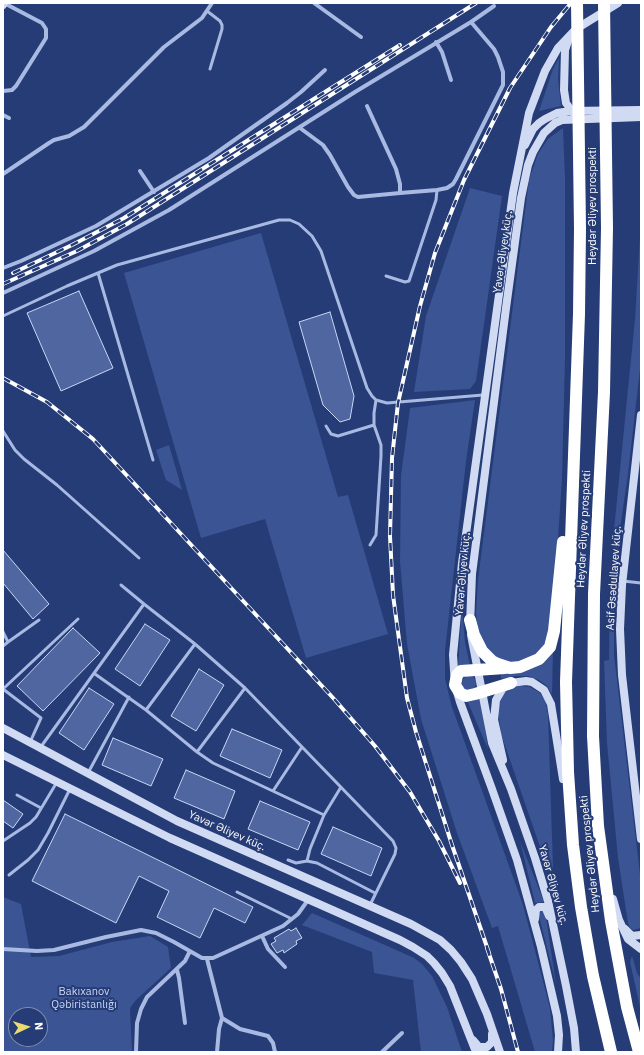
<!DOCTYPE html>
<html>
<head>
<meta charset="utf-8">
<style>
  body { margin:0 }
  #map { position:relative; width:644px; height:1055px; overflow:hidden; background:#263c77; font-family:"IBM Plex Sans",sans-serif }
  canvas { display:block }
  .frame { position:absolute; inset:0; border:4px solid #fff; pointer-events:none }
  .north { position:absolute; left:8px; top:1007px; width:40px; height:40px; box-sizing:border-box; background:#263c77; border:1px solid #7d8aad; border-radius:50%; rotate:86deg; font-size:11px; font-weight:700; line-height:16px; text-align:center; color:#fff }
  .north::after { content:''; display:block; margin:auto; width:14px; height:18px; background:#eadb6e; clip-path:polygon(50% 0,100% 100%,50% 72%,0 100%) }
</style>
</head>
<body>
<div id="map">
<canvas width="644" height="1055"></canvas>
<div class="frame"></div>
<div class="north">N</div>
</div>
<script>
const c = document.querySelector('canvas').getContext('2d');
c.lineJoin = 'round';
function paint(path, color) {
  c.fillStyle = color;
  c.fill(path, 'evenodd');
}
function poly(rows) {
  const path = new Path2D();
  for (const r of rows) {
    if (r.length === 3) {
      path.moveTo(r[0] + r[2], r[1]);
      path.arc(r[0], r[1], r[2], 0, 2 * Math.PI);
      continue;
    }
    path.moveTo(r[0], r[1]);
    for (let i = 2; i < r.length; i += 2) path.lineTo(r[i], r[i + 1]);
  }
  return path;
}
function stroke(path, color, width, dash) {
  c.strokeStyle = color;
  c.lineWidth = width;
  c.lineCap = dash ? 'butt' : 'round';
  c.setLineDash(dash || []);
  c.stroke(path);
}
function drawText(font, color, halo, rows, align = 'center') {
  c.font = font + ' "IBM Plex Sans",sans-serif';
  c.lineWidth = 4;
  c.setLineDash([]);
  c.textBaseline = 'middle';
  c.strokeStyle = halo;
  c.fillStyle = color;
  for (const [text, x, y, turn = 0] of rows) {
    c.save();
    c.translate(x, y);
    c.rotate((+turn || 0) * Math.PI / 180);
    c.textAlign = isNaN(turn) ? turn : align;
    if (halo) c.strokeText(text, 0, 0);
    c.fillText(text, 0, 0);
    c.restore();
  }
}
const green = poly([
  [559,58,558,79,561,106,539,111,553,69],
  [563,128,565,177,565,358,562,478,553,615,551,633,540,654,520,664,498,661,484,646,478,633,476,613,478,580,529,180,538,154,548,139],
  [470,188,502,196,476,381,470,389,414,392,426,316],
  [641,221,641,360,628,474,614,570,610,570,635,319],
  [261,233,338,497,348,495,388,634,306,658,265,519,201,538,124,273],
  [475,400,466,461,445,651,445,679,452,707,523,905,550,1008,553,1040,552,1052,535,1052,498,926,492,928,457,833,421,719,407,644,400,561,401,476,410,408],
  [169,445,182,490,166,480,156,450],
  [614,573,614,655,641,883,641,928,633,930,630,928,628,923,618,858,607,743,604,661,609,660,610,574],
  [462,607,465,642,470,666,458,667],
  [553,649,552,694,547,686,539,680,528,676,515,676,503,679,501,678,501,673],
  [469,683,7],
  [521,686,530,687,540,693,545,700,548,714,553,868,547,867,501,734,498,709,500,699,504,693,512,687],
  [480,697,488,749,467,700],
  [520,841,544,902,535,903],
  [3,897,21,904,31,957,59,956,112,942,150,936,168,947,171,968,136,1000,130,1008,132,1052,3,1052],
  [16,1015,40,1015,40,1039,16,1039],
  [542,911,544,912,546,917,556,984,539,916,539,914],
  [312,913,394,949,414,958,422,964,432,976,447,1007,462,1052,421,1052,413,980,374,973,372,952,302,925],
  [632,956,637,973,641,979,641,1011,630,962]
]);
const building = poly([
  [79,291,113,368,61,391,27,313,79,291],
  [330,312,354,396,350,419,340,422,323,405,299,322,330,312],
  [3,550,49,604,33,619,3,583,3,550],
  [145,624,170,640,140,686,115,669,145,624],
  [73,628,100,653,43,711,17,686,73,628],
  [199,669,224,685,196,731,171,716,199,669],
  [89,688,114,704,84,750,59,733,89,688],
  [232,729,282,750,270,778,220,756,232,729],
  [113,738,163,759,151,786,102,765,113,738],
  [186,770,235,791,224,819,174,798,186,770],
  [3,800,23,814,13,828,3,821,3,800],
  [260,801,310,822,298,850,248,829,260,801],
  [65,814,253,907,245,923,214,908,200,938,157,917,169,891,139,876,116,923,32,881,65,814],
  [333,827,382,848,371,876,321,854,333,827],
  [296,928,302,938,296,941,297,944,284,953,283,950,277,953,271,944,276,941,274,938,289,929,291,931,296,928]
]);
const path = poly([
  [588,1051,588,1052]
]);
const lane = poly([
  [207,11,220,21,222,25,222,29,210,69],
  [98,273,153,460],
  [386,276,405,282,409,281,436,200,437,190],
  [3,316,67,286,117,265,279,220,290,220,299,224,312,236,321,251,367,388,372,396,376,400,374,413,374,425,381,445,381,456,376,535,370,545],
  [376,400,387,403,483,395],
  [326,426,331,434,338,436,374,425],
  [3,431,15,450,24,459,57,485,139,558],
  [623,581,641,583],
  [121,585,144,604],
  [3,632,8,642,3,646],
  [8,642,39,620],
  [95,674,146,710,197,752,213,763,324,815],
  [3,689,78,619],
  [3,689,41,718,30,742],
  [146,710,195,644],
  [40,748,144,604,195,644,245,688,393,841,396,848,395,854,370,905],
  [197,752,245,688],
  [88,773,129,697],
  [341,787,324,815,310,849,307,861,317,863,375,893],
  [273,791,302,747],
  [17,795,41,808],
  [3,841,30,823,36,817,57,782],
  [288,860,296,863,307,861],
  [9,875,28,860,38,850,48,833,70,789],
  [237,892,292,919]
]);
const street = poly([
  [314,3,361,37],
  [436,42,442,52,451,80],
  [3,91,12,90,16,86,46,38,46,29,42,23,4,3],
  [367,106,396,169,400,184,400,193],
  [3,115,9,118],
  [300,128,323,145,330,155,348,187,354,195,358,197,400,193,437,190,447,188,453,184,456,179,503,85,503,72,498,57,494,49,471,22],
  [140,171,154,192],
  [3,174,49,143,54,140,69,136,84,127,164,47,202,18,212,3],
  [3,268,21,261,96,226,209,158,287,103,301,92,325,70],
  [3,293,94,251,169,210,355,92,471,22,494,6],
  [262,936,268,949,285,967],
  [3,949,37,951,54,950,106,937,141,930,156,933,174,942,202,958,213,958,283,926,298,914,308,900],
  [207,959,222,1018,240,1029,268,1036,273,1043,275,1052],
  [177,970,179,978,185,1023],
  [136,1052,137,1023,141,1009,147,997,185,961,190,951],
  [217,1052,219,1029,222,1018],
  [382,1052,402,1033]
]);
const secondary = poly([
  [3,5,4,3],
  [569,38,565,50,564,90,566,103,574,114],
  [525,145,533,129,539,123,545,119,557,113,571,111,641,110],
  [641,415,622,585,620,629,622,675,641,839],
  [470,624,472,574,506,308,521,198,528,165,533,152,544,133,555,123,562,120,641,117],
  [471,635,492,743,511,789,535,858,548,901,566,986,574,1028,576,1052],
  [3,728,177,821,411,924,440,940,451,950,461,962,472,979,487,1014,500,1052],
  [3,755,170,838,400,940,413,947,427,956,434,963,442,973,450,986,476,1052],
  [503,760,494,720,496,700,503,688,511,683,526,681,532,682,544,690,551,704,563,779],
  [613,899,619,920,628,939,641,949],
  [535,919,536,910,539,907,544,907,546,909,549,916],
  [625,929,632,936,641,935],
  [473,1040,479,1047,487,1047,492,1042,492,1034],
  [558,1052,559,1035,557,1016,541,947,517,860,492,789,460,702,455,685,453,655,462,563,513,193,529,113,545,71,558,48,576,29,618,3]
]);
const highway = poly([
  [577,3,580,229,579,314,566,682,568,772,573,845,581,907,593,976,611,1052],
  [604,3,607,228,604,392,594,594,593,736,598,826,611,921,627,1007,639,1052],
  [470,620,474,635,482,651,492,661,498,664,510,668,520,667,539,659,550,647,554,631,563,542],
  [505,668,461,671,457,675,455,685,460,693,466,696,475,694,511,683]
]);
const rail = poly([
  [13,273,72,245,124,218,400,45],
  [3,284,77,251,127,224,476,3],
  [3,378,47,402,93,439,335,700,375,746,410,792,439,841,460,883],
  [487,948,501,989,518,1052],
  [489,953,452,845,416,732,407,698,393,595,390,536,392,458,398,403,420,306,435,253,464,180,510,88,551,27,571,3]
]);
const streetNames = [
  ["Heydər Əliyev prospekti",593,206,-90],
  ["Yavər Əliyev küç.",503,252,-82],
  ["Heydər Əliyev prospekti",584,529,-87],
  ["Yavər Əliyev küç.",463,574,-85],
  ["Asif Əsədullayev küç.",614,578,-86],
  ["Yavər Əliyev küç.",227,831,24],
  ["Heydər Əliyev prospekti",590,854,-96],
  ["Yavər Əliyev küç.",553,885,74]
];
const parkNames = [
  ["Bakıxanov",84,992],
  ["Qəbiristanlığı",84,1005]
];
paint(green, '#3a5494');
paint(building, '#4f66a1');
stroke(building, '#cad6f2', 1);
stroke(path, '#a8b9e2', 1.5, [2, 3]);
stroke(lane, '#a8b9e2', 3);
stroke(street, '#a8b9e2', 4);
stroke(secondary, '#d1daf3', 8);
stroke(highway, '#fff', 12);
stroke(rail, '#fff', 4);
stroke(rail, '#263c77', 2.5, [8]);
drawText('11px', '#fff', '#263c77', streetNames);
drawText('11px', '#cad6f2', '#263c77', parkNames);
</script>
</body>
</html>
